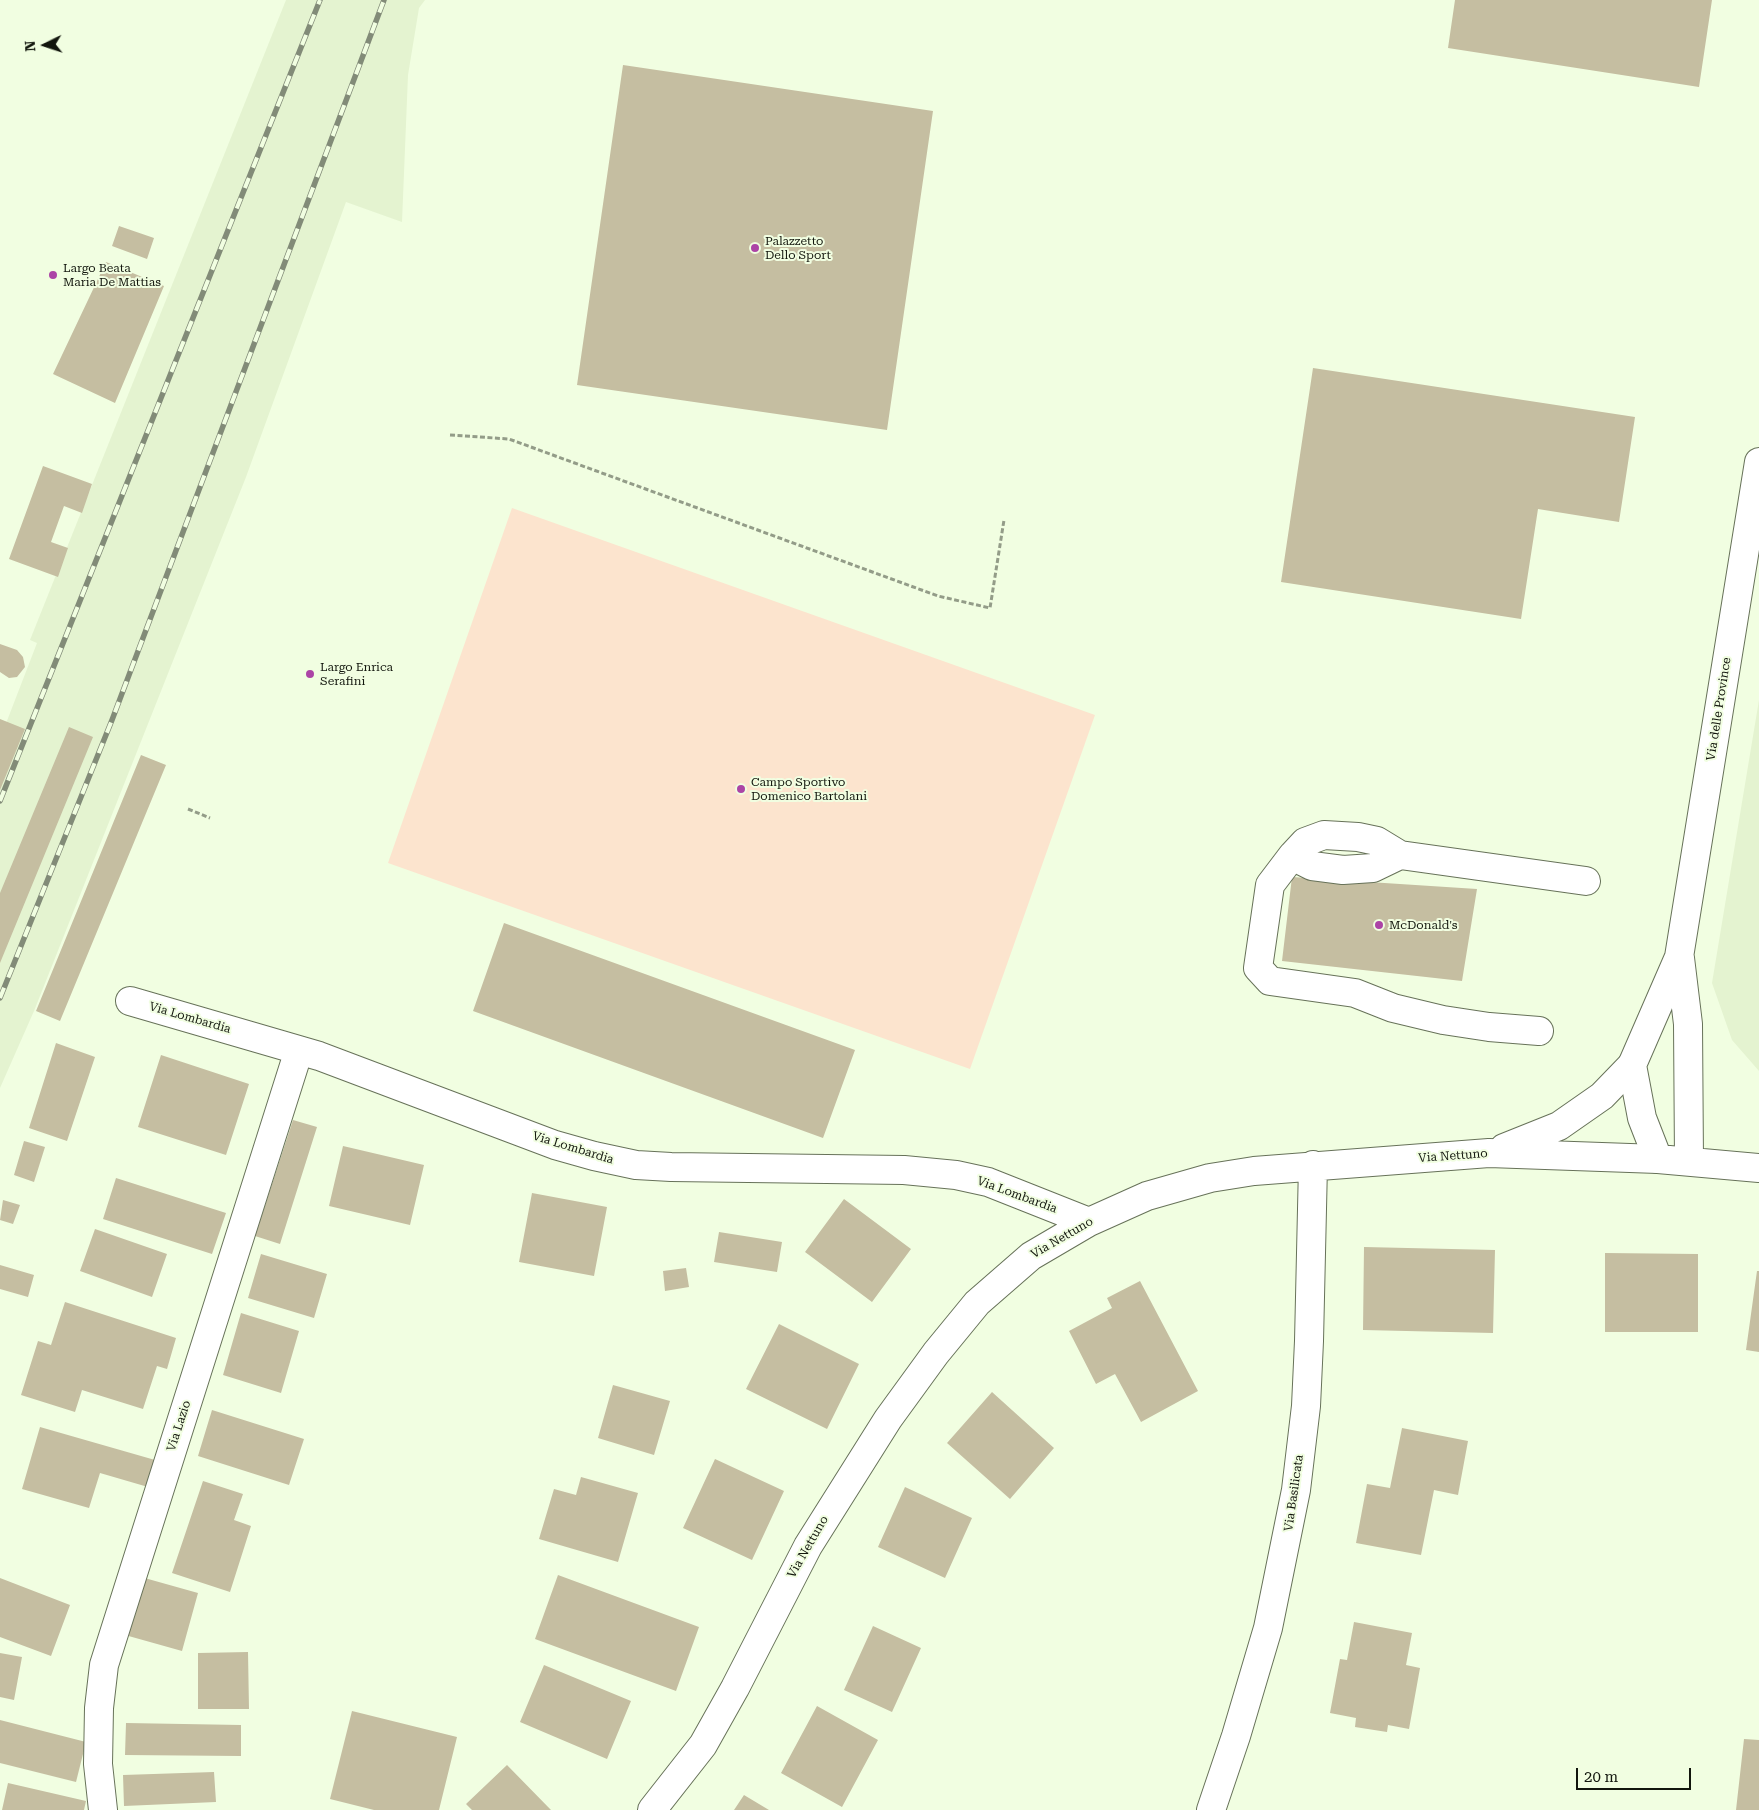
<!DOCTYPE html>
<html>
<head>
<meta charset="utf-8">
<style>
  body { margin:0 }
  #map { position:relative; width:1759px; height:1810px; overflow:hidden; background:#f1fee1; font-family:"Roboto Serif",serif }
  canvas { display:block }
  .north { position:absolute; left:20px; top:20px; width:50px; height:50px; -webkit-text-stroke:4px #f1fee1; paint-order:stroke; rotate:266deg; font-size:14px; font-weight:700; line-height:20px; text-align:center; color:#12160d }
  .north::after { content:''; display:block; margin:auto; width:18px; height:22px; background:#12160d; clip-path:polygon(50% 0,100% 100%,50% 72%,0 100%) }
  .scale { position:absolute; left:1576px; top:1768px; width:115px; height:22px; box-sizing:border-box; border:2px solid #12160d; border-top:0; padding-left:6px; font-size:15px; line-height:18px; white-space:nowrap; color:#12160d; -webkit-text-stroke:4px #f1fee1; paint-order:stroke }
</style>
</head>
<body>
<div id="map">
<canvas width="1759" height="1810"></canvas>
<div class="north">N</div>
<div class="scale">20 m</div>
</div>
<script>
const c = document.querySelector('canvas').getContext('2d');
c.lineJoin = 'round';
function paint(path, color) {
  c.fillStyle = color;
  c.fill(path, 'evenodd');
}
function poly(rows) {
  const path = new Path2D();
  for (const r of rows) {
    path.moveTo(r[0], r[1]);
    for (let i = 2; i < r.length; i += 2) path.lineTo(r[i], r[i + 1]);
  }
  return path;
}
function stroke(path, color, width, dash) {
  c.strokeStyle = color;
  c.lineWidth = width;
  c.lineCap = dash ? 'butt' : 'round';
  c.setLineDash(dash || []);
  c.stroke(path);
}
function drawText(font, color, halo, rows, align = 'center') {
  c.font = font + ' "Roboto Serif",serif';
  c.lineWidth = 4;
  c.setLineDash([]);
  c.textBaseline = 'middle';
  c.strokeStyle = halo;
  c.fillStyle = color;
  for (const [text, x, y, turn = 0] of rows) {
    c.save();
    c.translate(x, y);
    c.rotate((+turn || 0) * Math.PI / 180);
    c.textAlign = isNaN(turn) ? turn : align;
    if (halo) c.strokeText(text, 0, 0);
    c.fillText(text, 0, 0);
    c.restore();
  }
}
const built = poly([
  [286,0,425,0,419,8,408,75,402,222,346,202,246,477,34,1011,0,1088,0,739,37,643,30,640],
  [1759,700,1759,1071,1732,1040,1712,983]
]);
const green = poly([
  [512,508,1095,715,970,1069,388,863]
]);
const building = poly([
  [1455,0,1712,0,1699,87,1448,48],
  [623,65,933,111,887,430,577,385],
  [119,226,154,238,147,259,112,246],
  [106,262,164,286,115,403,53,374],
  [1313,368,1635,417,1619,522,1538,509,1521,619,1281,582],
  [43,466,92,484,82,513,64,506,51,542,68,548,58,577,9,559],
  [0,644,17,650,23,657,25,667,17,677,9,678,0,672],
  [0,719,25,729,0,790],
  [69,727,93,737,0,963,0,893],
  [141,755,166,765,60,1021,36,1011],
  [1292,877,1477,889,1462,981,1282,961],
  [504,923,855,1050,823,1138,473,1011],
  [56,1043,95,1057,67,1141,29,1128],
  [161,1055,249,1084,226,1155,138,1127],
  [293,1120,317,1127,280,1244,255,1236],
  [24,1141,45,1147,34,1182,14,1175],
  [343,1146,424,1165,410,1225,329,1206],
  [116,1178,226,1213,212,1254,103,1219],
  [532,1193,607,1207,594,1276,519,1262],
  [844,1199,911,1249,872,1302,805,1252],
  [3,1200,20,1205,13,1224,0,1220],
  [95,1229,167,1254,152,1297,80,1271],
  [719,1232,782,1242,777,1272,714,1262],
  [1364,1247,1495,1250,1493,1333,1363,1330],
  [1605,1253,1698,1254,1698,1332,1605,1332],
  [261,1254,327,1274,314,1318,248,1298],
  [0,1265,34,1275,28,1297,0,1289],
  [686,1268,689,1287,665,1291,663,1271],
  [1757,1271,1759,1271,1759,1352,1746,1350],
  [1140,1281,1198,1391,1141,1422,1115,1374,1096,1384,1069,1331,1112,1308,1107,1298],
  [65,1302,176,1338,167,1369,157,1366,143,1409,82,1390,75,1412,21,1395,38,1341,51,1345],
  [241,1313,299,1331,281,1393,223,1375],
  [779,1324,859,1364,827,1429,746,1389],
  [613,1385,670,1401,654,1455,598,1438],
  [992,1392,1054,1448,1010,1499,947,1443],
  [212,1410,304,1439,289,1485,198,1456],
  [40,1427,155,1460,148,1487,100,1473,89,1508,22,1489],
  [1402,1428,1468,1441,1458,1495,1434,1490,1421,1555,1356,1543,1367,1484,1390,1488],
  [715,1459,784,1491,752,1560,683,1528],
  [581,1477,638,1493,618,1562,539,1539,554,1489,576,1495],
  [203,1481,243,1494,234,1520,251,1526,230,1592,172,1573],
  [905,1487,972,1518,945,1578,878,1547],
  [558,1575,699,1627,676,1691,535,1639],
  [141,1577,198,1593,182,1651,125,1635],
  [0,1578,70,1605,51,1656,0,1637],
  [1354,1622,1412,1633,1406,1665,1420,1668,1409,1729,1388,1725,1387,1732,1355,1727,1356,1718,1330,1713,1340,1659,1347,1660],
  [873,1626,921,1648,892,1712,844,1690],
  [248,1652,249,1709,198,1709,198,1653],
  [0,1653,22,1657,14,1700,0,1697],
  [544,1665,631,1701,607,1759,520,1722],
  [817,1706,878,1740,842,1807,781,1773],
  [352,1711,457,1737,439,1810,374,1810,330,1799],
  [0,1720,86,1742,76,1782,0,1763],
  [126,1723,241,1725,241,1756,125,1755],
  [1744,1739,1759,1740,1759,1810,1736,1810],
  [507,1765,551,1810,472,1810,466,1804],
  [214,1772,216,1802,124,1806,123,1775],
  [8,1783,86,1801,84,1810,2,1810],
  [744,1795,769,1810,734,1810]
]);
const path = poly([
  [450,435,509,439,938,596,990,608,1004,520],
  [188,809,210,818]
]);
const minor = poly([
  [1292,856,1305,842,1324,835,1358,837,1377,841,1400,855],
  [130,1001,319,1056,555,1145,594,1156,636,1165,671,1167,904,1170,956,1175,988,1182,1089,1222],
  [1539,1031,1489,1027,1443,1020,1393,1008,1355,993,1270,981,1258,968,1270,885,1292,856,1312,866,1343,870,1373,868,1400,855,1586,881],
  [1504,1148,1559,1126,1602,1096,1632,1065],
  [103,1810,98,1764,99,1708,104,1665,299,1050],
  [652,1810,703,1745,735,1688,808,1546,888,1419,936,1353,977,1303,1031,1256,1089,1222,1147,1196,1210,1178,1254,1171,1489,1153,1658,1159],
  [1211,1810,1236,1736,1268,1628,1296,1490,1306,1406,1309,1341,1313,1165]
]);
const major = poly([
  [1759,462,1679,957,1632,1065,1642,1118,1658,1159,1759,1168],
  [1680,958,1688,1024,1689,1161]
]);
const rail = poly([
  [0,801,320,0],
  [0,998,112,720,384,0]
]);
const markers = [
  [755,248,5,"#ac44a6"],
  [53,275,5,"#ac44a6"],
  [310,674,5,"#ac44a6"],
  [741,789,5,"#ac44a6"],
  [1379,925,5,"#ac44a6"]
];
const poiNames = [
  ["Palazzetto",765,241],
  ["Dello Sport",765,255],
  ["Largo Beata",63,268],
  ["Maria De Mattias",63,282],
  ["Largo Enrica",320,667],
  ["Serafini",320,681],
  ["Campo Sportivo",751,782],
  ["Domenico Bartolani",751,796],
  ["McDonald's",1389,925]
];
const streetNames = [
  ["Via delle Province",1719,709,-81],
  ["Via Lombardia",190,1018,16],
  ["Via Lombardia",573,1148,17],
  ["Via Nettuno",1453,1156,-4],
  ["Via Lombardia",1017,1195,20],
  ["Via Nettuno",1062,1238,-30],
  ["Via Lazio",179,1426,-72],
  ["Via Basilicata",1294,1493,-82],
  ["Via Nettuno",808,1547,-60]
];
paint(built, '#e4f3d0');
paint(green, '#fce4ce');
paint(building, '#c5bea1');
stroke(minor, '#677259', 30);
stroke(major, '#677259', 30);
stroke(path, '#939c88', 3, [5, 2.5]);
stroke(minor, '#fff', 28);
stroke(major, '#fff', 28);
stroke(rail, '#828b78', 5.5);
stroke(rail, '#f1fee1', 4, [11]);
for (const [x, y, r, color] of markers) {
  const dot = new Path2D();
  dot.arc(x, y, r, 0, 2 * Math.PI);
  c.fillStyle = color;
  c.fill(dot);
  stroke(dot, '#f1fee1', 2);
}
drawText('12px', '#12160d', '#f1fee1', poiNames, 'left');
drawText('12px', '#12160d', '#f1fee1', streetNames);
</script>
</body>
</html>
